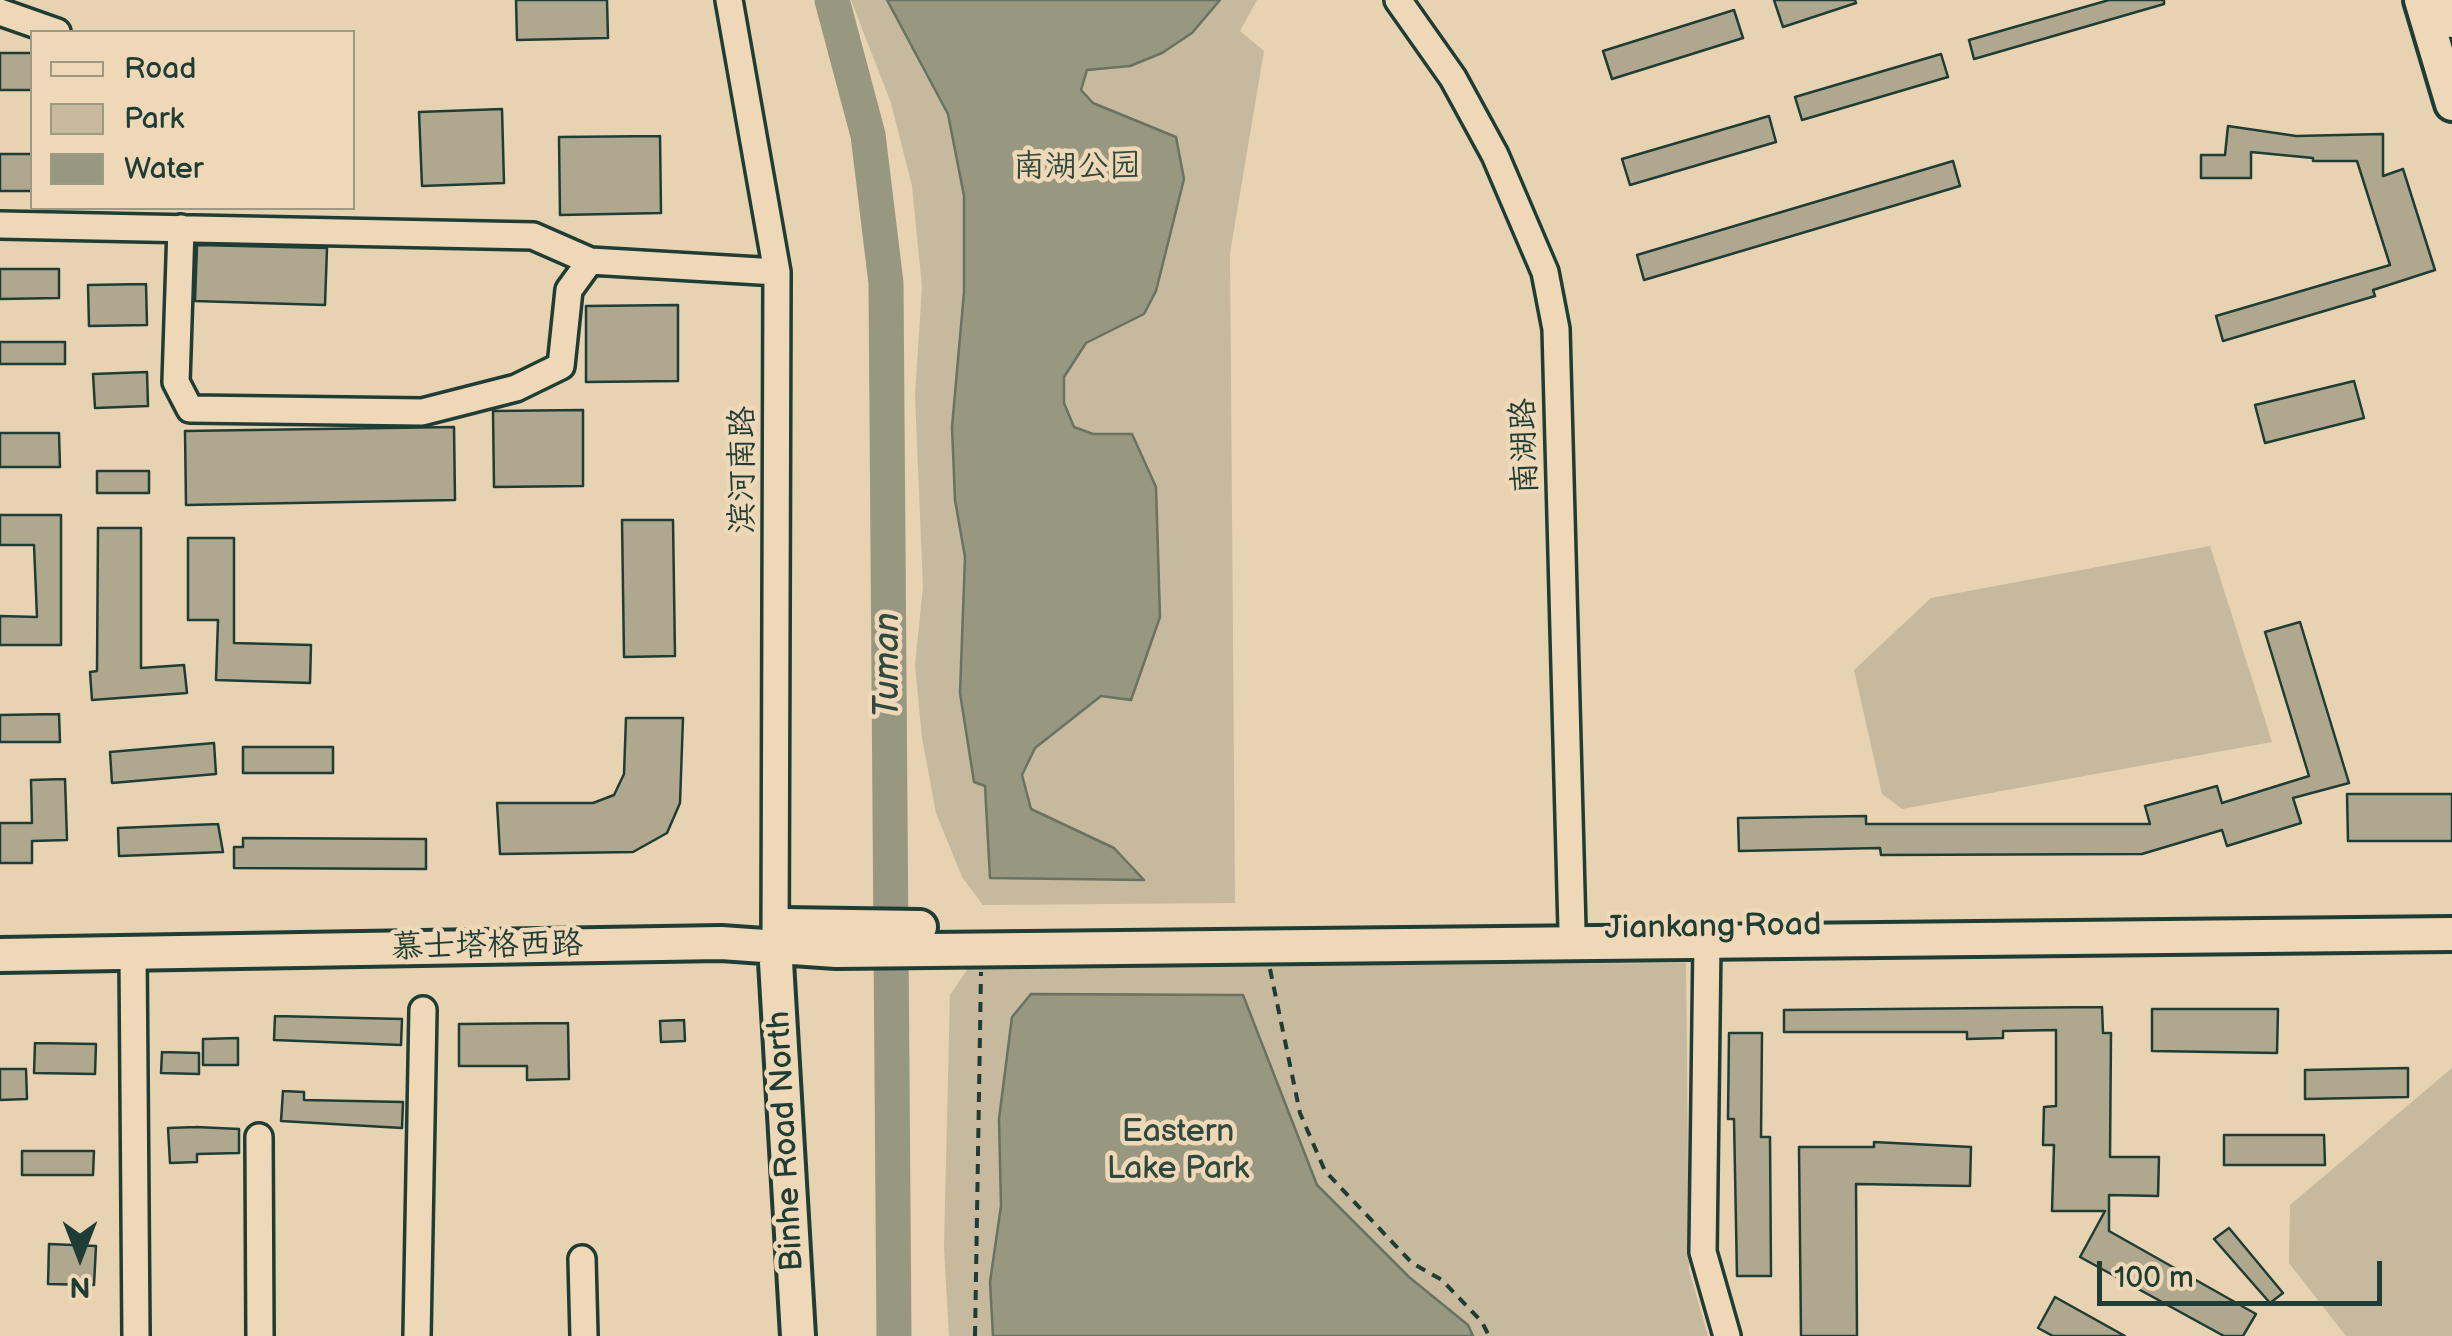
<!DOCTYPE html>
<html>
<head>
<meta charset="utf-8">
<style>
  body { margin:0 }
  #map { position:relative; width:2452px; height:1336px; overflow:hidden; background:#e7d2b2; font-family:"Balsamiq Sans",sans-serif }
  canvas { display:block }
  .legend { position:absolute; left:30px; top:30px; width:325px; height:180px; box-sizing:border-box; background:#efd8b7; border:2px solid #9c9a83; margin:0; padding:12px 18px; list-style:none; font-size:30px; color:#1f3d34 }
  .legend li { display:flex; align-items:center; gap:20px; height:50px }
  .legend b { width:50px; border:2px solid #9c9a83 }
  .north { position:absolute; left:30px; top:1206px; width:100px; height:100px; -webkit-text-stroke:8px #efd8b7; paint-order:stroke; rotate:180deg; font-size:28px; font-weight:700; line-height:40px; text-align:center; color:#1f3d34 }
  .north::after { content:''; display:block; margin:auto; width:35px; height:45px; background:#1f3d34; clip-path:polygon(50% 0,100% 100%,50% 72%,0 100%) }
  .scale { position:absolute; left:2097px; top:1261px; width:285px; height:45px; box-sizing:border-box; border:5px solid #1f3d34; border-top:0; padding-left:12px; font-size:30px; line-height:35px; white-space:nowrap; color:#1f3d34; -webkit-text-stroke:8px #efd8b7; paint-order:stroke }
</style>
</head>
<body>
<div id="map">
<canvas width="2452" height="1336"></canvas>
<ul class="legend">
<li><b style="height:12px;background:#efd8b7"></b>Road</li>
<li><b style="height:28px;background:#c6b99d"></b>Park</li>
<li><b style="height:28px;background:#989780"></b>Water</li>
</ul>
<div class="north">N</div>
<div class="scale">100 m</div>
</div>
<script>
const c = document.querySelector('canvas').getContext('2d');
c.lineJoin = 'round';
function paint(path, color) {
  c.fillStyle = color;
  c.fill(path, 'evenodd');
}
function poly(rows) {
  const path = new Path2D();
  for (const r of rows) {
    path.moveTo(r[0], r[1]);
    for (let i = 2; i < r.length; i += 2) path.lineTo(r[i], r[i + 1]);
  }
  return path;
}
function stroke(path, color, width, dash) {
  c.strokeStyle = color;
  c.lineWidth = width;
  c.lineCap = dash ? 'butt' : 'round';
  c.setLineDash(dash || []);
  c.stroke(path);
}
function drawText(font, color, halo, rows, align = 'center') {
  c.font = font + ' "Balsamiq Sans","LXGW WenKai TC",sans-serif';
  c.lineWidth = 9;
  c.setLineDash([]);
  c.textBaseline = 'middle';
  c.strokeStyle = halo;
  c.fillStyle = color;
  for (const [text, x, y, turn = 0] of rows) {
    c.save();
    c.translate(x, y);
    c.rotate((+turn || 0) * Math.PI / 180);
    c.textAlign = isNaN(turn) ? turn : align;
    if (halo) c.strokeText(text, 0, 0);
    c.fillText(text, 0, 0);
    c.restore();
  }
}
const green = poly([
  [851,0,1257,0,1240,31,1264,51,1230,253,1235,903,983,905,962,877,936,813,922,738,915,665,923,587,915,395,922,287,912,186,891,103],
  [2210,546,2272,742,1902,809,1882,794,1854,670,1931,598],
  [1686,963,1689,1270,1708,1336,949,1336,944,1247,950,995,969,967],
  [2452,1068,2452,1336,2346,1336,2289,1263,2290,1205]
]);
const water = poly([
  [887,0,1220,0,1192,33,1162,53,1130,66,1087,70,1081,90,1093,103,1176,137,1184,179,1156,291,1144,314,1086,343,1064,377,1064,403,1074,427,1093,434,1132,434,1156,487,1160,617,1131,700,1101,696,1035,748,1022,775,1031,809,1114,848,1144,880,990,878,985,786,974,782,960,693,965,557,955,500,952,427,964,292,964,196,948,114,887,0],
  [1031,994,1243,995,1317,1185,1409,1277,1468,1325,1473,1336,993,1336,990,1282,1001,1206,999,1119,1012,1017,1031,994]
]);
const river = poly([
  [832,0,868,135,886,283,894,1336]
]);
const building = poly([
  [516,0,607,0,608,38,517,40,516,0],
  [1774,0,1855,0,1856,3,1783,27,1774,0],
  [2109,0,2164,0,2164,4,1974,59,1969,40,2109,0],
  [1734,10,1743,38,1612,79,1603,51,1734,10],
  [0,53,32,53,32,90,0,90,0,53],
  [1941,54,1948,77,1802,120,1795,97,1941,54],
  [502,109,504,183,422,186,419,112,502,109],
  [1769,116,1776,142,1630,185,1622,159,1769,116],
  [2228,126,2296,136,2383,134,2383,176,2403,169,2435,270,2373,290,2375,296,2223,341,2216,316,2390,265,2357,161,2313,161,2313,158,2251,152,2251,178,2201,178,2201,155,2225,155,2228,126],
  [660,136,661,213,560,215,559,137,660,136],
  [0,154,32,154,32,191,0,191,0,154],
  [1953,161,1960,186,1644,280,1637,255,1953,161],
  [197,245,327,248,325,305,195,301,197,245],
  [0,269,59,269,59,298,0,299,0,269],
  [146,284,147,325,89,326,88,285,146,284],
  [678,305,678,381,586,382,586,306,678,305],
  [0,342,65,342,65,364,0,364,0,342],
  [147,372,148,406,95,408,93,374,147,372],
  [2354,381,2364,418,2265,443,2255,405,2354,381],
  [583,410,583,486,494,487,493,411,583,410],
  [454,427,455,500,186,505,185,431,454,427],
  [0,433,59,433,60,467,0,467,0,433],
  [97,471,149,471,149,493,97,493,97,471],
  [0,515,61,515,61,645,0,645,0,616,37,617,34,545,0,545,0,515],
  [622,520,673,520,675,656,624,657,622,520],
  [98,528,141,528,141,668,184,665,187,693,92,700,90,672,97,671,98,528],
  [188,538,234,538,234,643,311,645,310,683,216,680,218,620,188,620,188,538],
  [2300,622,2349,783,2293,798,2301,823,2227,846,2222,830,2142,854,1881,855,1880,848,1739,851,1738,818,1866,816,1866,824,2150,824,2145,806,2217,786,2222,803,2309,776,2265,632,2300,622],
  [59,714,60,742,0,742,0,715,59,714],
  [626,718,683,718,680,803,667,833,633,852,500,854,497,803,593,803,614,795,624,774,626,718],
  [214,743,216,774,112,783,110,752,214,743],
  [243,747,333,747,333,773,243,773,243,747],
  [65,779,67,840,32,841,32,863,0,863,0,823,32,823,31,780,65,779],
  [2347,794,2452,794,2452,841,2348,841,2347,794],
  [218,824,223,852,119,856,118,828,218,824],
  [243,838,426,839,426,869,234,868,234,847,243,847,243,838],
  [2102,1007,2103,1033,2111,1033,2110,1157,2159,1157,2158,1196,2109,1195,2109,1231,2256,1314,2243,1336,2224,1336,2080,1257,2105,1211,2052,1211,2054,1145,2043,1145,2044,1107,2056,1106,2056,1030,2003,1031,2003,1038,1967,1039,1967,1032,1784,1032,1784,1010,2102,1007],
  [2152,1009,2278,1009,2277,1053,2152,1051,2152,1009],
  [275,1016,402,1019,401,1045,274,1040,275,1016],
  [684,1020,685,1041,661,1042,660,1021,684,1020],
  [568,1023,569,1079,527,1080,527,1066,459,1066,459,1024,568,1023],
  [1729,1033,1762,1033,1761,1137,1770,1137,1771,1276,1737,1276,1734,1119,1728,1119,1729,1033],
  [238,1038,238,1065,203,1065,203,1039,238,1038],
  [35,1043,96,1044,95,1074,34,1073,35,1043],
  [162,1052,199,1053,199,1074,161,1073,162,1052],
  [2408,1068,2408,1097,2305,1099,2305,1070,2408,1068],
  [0,1069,26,1069,27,1099,0,1100,0,1069],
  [283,1091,304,1092,304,1100,403,1102,402,1128,281,1121,283,1091],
  [196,1127,239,1129,239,1153,197,1154,197,1162,170,1163,168,1128,196,1127],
  [2224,1135,2324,1135,2325,1165,2224,1165,2224,1135],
  [1874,1142,1971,1147,1970,1186,1856,1184,1857,1336,1801,1336,1799,1147,1874,1147,1874,1142],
  [22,1151,94,1151,93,1175,22,1175,22,1151],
  [2229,1228,2283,1293,2270,1303,2214,1239,2229,1228],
  [49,1244,96,1246,94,1285,48,1284,49,1244],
  [2055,1297,2125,1336,2053,1336,2038,1328,2055,1297]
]);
const path = poly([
  [1270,969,1300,1113,1325,1171,1412,1263,1442,1280,1482,1322,1489,1336],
  [975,1336,981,972]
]);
const minor = poly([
  [729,0,777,272,775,945],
  [1398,0,1453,78,1495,155,1545,272,1556,329,1572,929],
  [0,12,57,32],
  [0,225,533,236,590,261,777,272],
  [181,228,176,382,190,409,422,412,516,388,561,366,569,290,590,261],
  [1707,943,1703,1252,1727,1336],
  [133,953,136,1336],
  [259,1137,260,1336],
  [582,1259,584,1336],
  [417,1336,423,1010]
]);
const major = poly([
  [2421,0,2452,104],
  [2446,0,2452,21],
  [784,925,920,927],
  [775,945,798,1336],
  [0,955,721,943,836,951,2452,934]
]);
const parkNames = [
  ["南湖公园",1077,168],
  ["Eastern",1178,1133],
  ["Lake Park",1178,1170]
];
const streetNames = [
  ["南湖路",1526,446,-92],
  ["滨河南路",744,470,-90],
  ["Jiankang Road",1713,928,-1],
  ["慕士塔格西路",487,947,-1],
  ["Binhe Road North",787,1141,-93]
];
const waterNames = [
  ["Tuman",889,665,-90]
];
paint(green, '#c6b99d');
paint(water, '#989780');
stroke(water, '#687362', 2.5);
stroke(river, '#989780', 35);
paint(building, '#afa88f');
stroke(building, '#1f3d34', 2.5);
stroke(minor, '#1f3d34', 32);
stroke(major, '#1f3d34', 40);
stroke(path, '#1f3d34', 4, [10, 8]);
stroke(minor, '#efd8b7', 25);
stroke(major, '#efd8b7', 32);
drawText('32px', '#30493e', '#efd8b7', parkNames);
drawText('32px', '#1f3d34', '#efd8b7', streetNames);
drawText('italic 35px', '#314a3f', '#efd8b7', waterNames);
</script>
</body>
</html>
